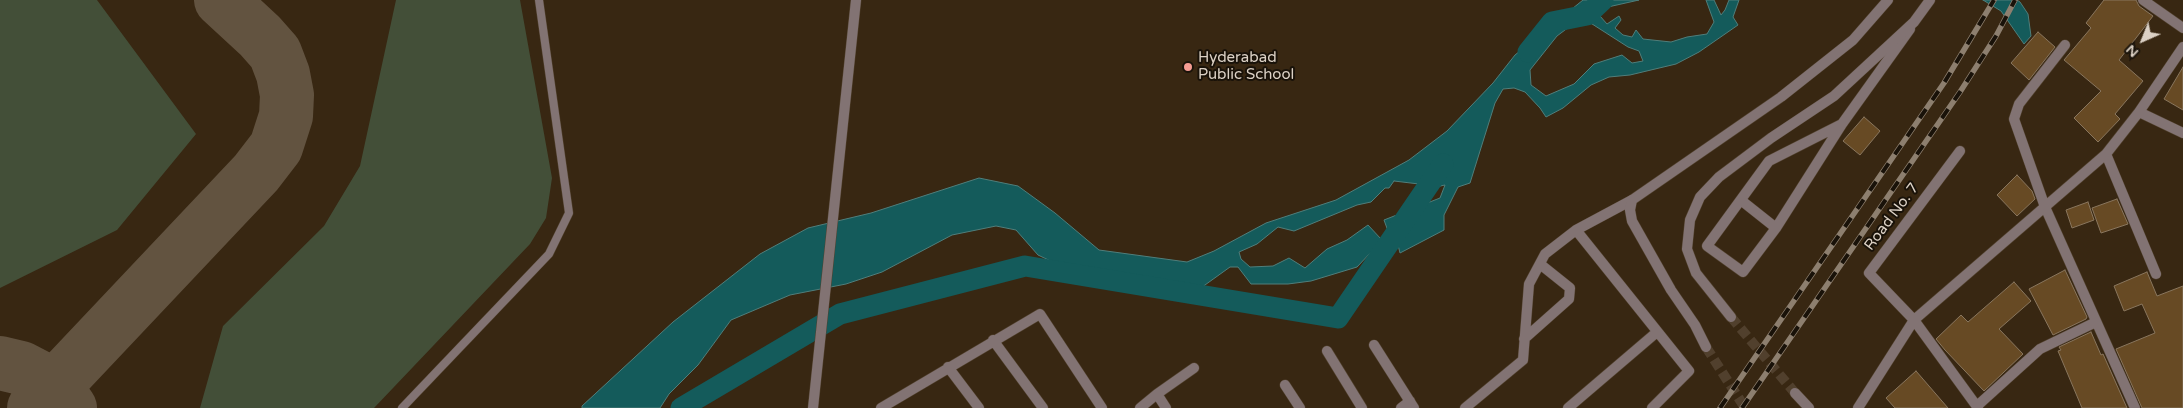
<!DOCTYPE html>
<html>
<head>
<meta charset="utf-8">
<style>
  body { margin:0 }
  #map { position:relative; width:2183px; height:408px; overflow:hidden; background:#382712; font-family:"Varela Round",sans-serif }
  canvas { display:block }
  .north { position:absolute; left:2118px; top:15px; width:50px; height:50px; -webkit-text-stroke:4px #191209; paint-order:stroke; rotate:224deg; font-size:14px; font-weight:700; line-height:20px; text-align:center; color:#dcd1c5 }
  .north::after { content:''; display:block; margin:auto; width:18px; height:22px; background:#dcd1c5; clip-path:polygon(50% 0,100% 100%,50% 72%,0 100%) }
</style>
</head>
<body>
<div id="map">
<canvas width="2183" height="408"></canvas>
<div class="north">N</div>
</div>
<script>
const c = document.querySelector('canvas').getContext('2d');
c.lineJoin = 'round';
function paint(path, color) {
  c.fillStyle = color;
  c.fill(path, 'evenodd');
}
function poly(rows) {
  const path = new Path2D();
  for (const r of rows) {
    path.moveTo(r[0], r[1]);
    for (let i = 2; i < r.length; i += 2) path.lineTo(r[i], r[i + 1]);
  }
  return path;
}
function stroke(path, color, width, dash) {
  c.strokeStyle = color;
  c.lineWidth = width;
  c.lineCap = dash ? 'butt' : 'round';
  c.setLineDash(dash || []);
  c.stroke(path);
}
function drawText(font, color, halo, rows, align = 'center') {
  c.font = font + ' "Varela Round",sans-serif';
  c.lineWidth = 4;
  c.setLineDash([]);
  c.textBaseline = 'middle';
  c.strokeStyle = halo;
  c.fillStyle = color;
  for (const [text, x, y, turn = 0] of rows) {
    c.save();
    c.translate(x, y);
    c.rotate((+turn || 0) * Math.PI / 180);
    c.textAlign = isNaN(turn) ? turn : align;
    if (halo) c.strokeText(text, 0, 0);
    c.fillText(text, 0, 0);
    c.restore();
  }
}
const green = poly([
  [0,0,97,0,196,134,117,230,0,288],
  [396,0,520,0,552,178,546,218,530,244,374,408,200,408,223,326,324,226,360,166]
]);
const water = poly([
  [1583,0,1639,0,1599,9,1600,16,1607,24,1619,16,1621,20,1615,28,1623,35,1632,37,1636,30,1643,39,1671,42,1687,37,1707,34,1714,22,1706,0,1714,0,1721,15,1725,10,1729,0,1739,0,1733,17,1738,25,1699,52,1676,64,1630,75,1609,77,1591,85,1563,108,1546,117,1540,108,1525,92,1514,88,1503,89,1495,103,1470,183,1458,187,1444,215,1444,230,1400,253,1398,245,1390,245,1385,256,1374,249,1357,267,1311,281,1288,284,1251,284,1238,267,1230,267,1198,290,1115,272,1059,265,1038,255,1016,230,996,226,952,235,882,272,846,284,790,295,731,320,698,365,669,394,660,408,582,408,582,406,673,322,760,254,808,228,871,213,979,178,1018,186,1055,213,1099,250,1187,262,1214,251,1266,223,1336,200,1409,160,1447,131,1493,83,1515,55,1583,0],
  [1578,20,1589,22,1628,47,1639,51,1643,61,1632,63,1622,55,1594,64,1574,84,1546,96,1531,85,1530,70,1557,36,1569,27,1569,22,1578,20],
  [1394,181,1419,184,1431,188,1445,185,1440,198,1384,220,1388,231,1381,239,1368,225,1347,240,1327,249,1305,268,1289,258,1273,266,1250,267,1241,259,1239,252,1257,244,1278,227,1294,231,1357,205,1371,202,1385,188,1389,188,1394,181],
  [1983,0,2017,0,2020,2,2028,14,2031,36,2024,44,2001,11,1983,0]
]);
const canal = poly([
  [1528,52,1552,22,1587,15,1603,0],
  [681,408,840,314,1025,266,1338,318,1443,164]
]);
const taxiway = poly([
  [0,363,21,368,46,381,58,391,70,408],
  [34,408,256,173,276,147,286,116,287,95,283,74,275,53,260,36,221,0]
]);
const building = poly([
  [2104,0,2136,0,2139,6,2153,16,2119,60,2143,81,2115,114,2120,119,2098,142,2074,118,2101,91,2064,60,2091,28,2086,23,2104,0],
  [2038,32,2055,47,2029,80,2011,63,2038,32],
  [2183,67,2183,110,2164,99,2183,67],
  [1864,117,1880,131,1860,155,1843,141,1864,117],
  [2017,175,2032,191,2035,199,2017,216,1997,195,2017,175],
  [2117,199,2128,224,2101,233,2092,208,2117,199],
  [2088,202,2094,220,2072,228,2066,210,2088,202],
  [2065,270,2087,317,2086,319,2053,335,2029,289,2065,270],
  [2147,272,2157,296,2183,286,2183,408,2142,408,2116,349,2155,333,2142,304,2124,311,2114,286,2147,272],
  [2014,282,2031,301,1999,329,2023,354,1984,391,1945,350,1936,339,1961,315,1968,322,2014,282],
  [2091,332,2101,355,2103,354,2127,408,2082,408,2058,351,2061,350,2059,347,2091,332],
  [1916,371,1948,408,1895,408,1886,398,1916,371]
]);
const tertiaryTunnel = poly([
  [1731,317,1795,393],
  [1706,347,1745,408]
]);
const service = poly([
  [402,408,549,254,569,213,539,0]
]);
const minor = poly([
  [2143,0,2183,28],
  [2065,45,2019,104,2014,119,2045,207,2135,408],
  [2139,112,2183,133],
  [1842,124,1769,161,1707,246,1743,272,1776,228,1842,124,1910,29],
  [1960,151,1869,273,1914,320,1978,408],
  [2106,154,2156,274],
  [1742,201,1776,228],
  [1576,230,1689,371,1652,408],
  [1524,339,1569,299,1570,288,1540,264],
  [993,340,1043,408],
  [1374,345,1414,408],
  [1327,351,1362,408],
  [948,367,979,408],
  [1285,385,1300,408],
  [1157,394,1194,368],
  [1977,406,2040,349,2096,322],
  [813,408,856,0],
  [881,408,1040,314,1102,408],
  [1140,408,1157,394,1166,408],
  [1401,408,1410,401],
  [1465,408,1523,360,1529,284,1545,254,1576,230,1632,200],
  [1568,408,1657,332],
  [1858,408,1914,320,2106,154,2139,112,2183,47]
]);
const tertiary = poly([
  [1731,317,1696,273,1687,249,1690,220,1700,197,1719,177,1771,138,1834,96,1914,22,1930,0],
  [1706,347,1695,325,1671,290,1632,221,1630,210,1632,200,1781,97,1853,40,1888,0],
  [1795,393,1809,408]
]);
const rail = poly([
  [1720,408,1944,83,1994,0],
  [1742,408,1960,92,1996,36,2015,0]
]);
const markers = [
  [1188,67,5,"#f59c92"]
];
const poiNames = [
  ["Hyderabad",1198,58],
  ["Public School",1198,75]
];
const streetNames = [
  ["Road No. 7",1892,217,-53]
];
paint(green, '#434f38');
paint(water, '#145b5b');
stroke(water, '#507e7b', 1);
stroke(canal, '#145b5b', 21);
stroke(taxiway, '#625340', 54);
paint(building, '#674a24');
stroke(building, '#89765e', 1);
stroke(tertiaryTunnel, '#51402d', 10, [10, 5]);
stroke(service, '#52422f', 9);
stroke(minor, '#52422f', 11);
stroke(tertiary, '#52422f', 11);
stroke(service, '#827373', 8);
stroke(minor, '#827373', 10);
stroke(tertiary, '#827373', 10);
stroke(rail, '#8d7f6f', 5.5);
stroke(rail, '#191209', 4, [11]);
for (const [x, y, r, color] of markers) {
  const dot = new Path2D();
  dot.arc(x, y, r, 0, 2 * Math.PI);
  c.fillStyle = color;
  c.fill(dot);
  stroke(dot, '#191209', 2);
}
drawText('15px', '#dcd1c5', '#191209', poiNames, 'left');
drawText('15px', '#dcd1c5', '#191209', streetNames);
</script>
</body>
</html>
